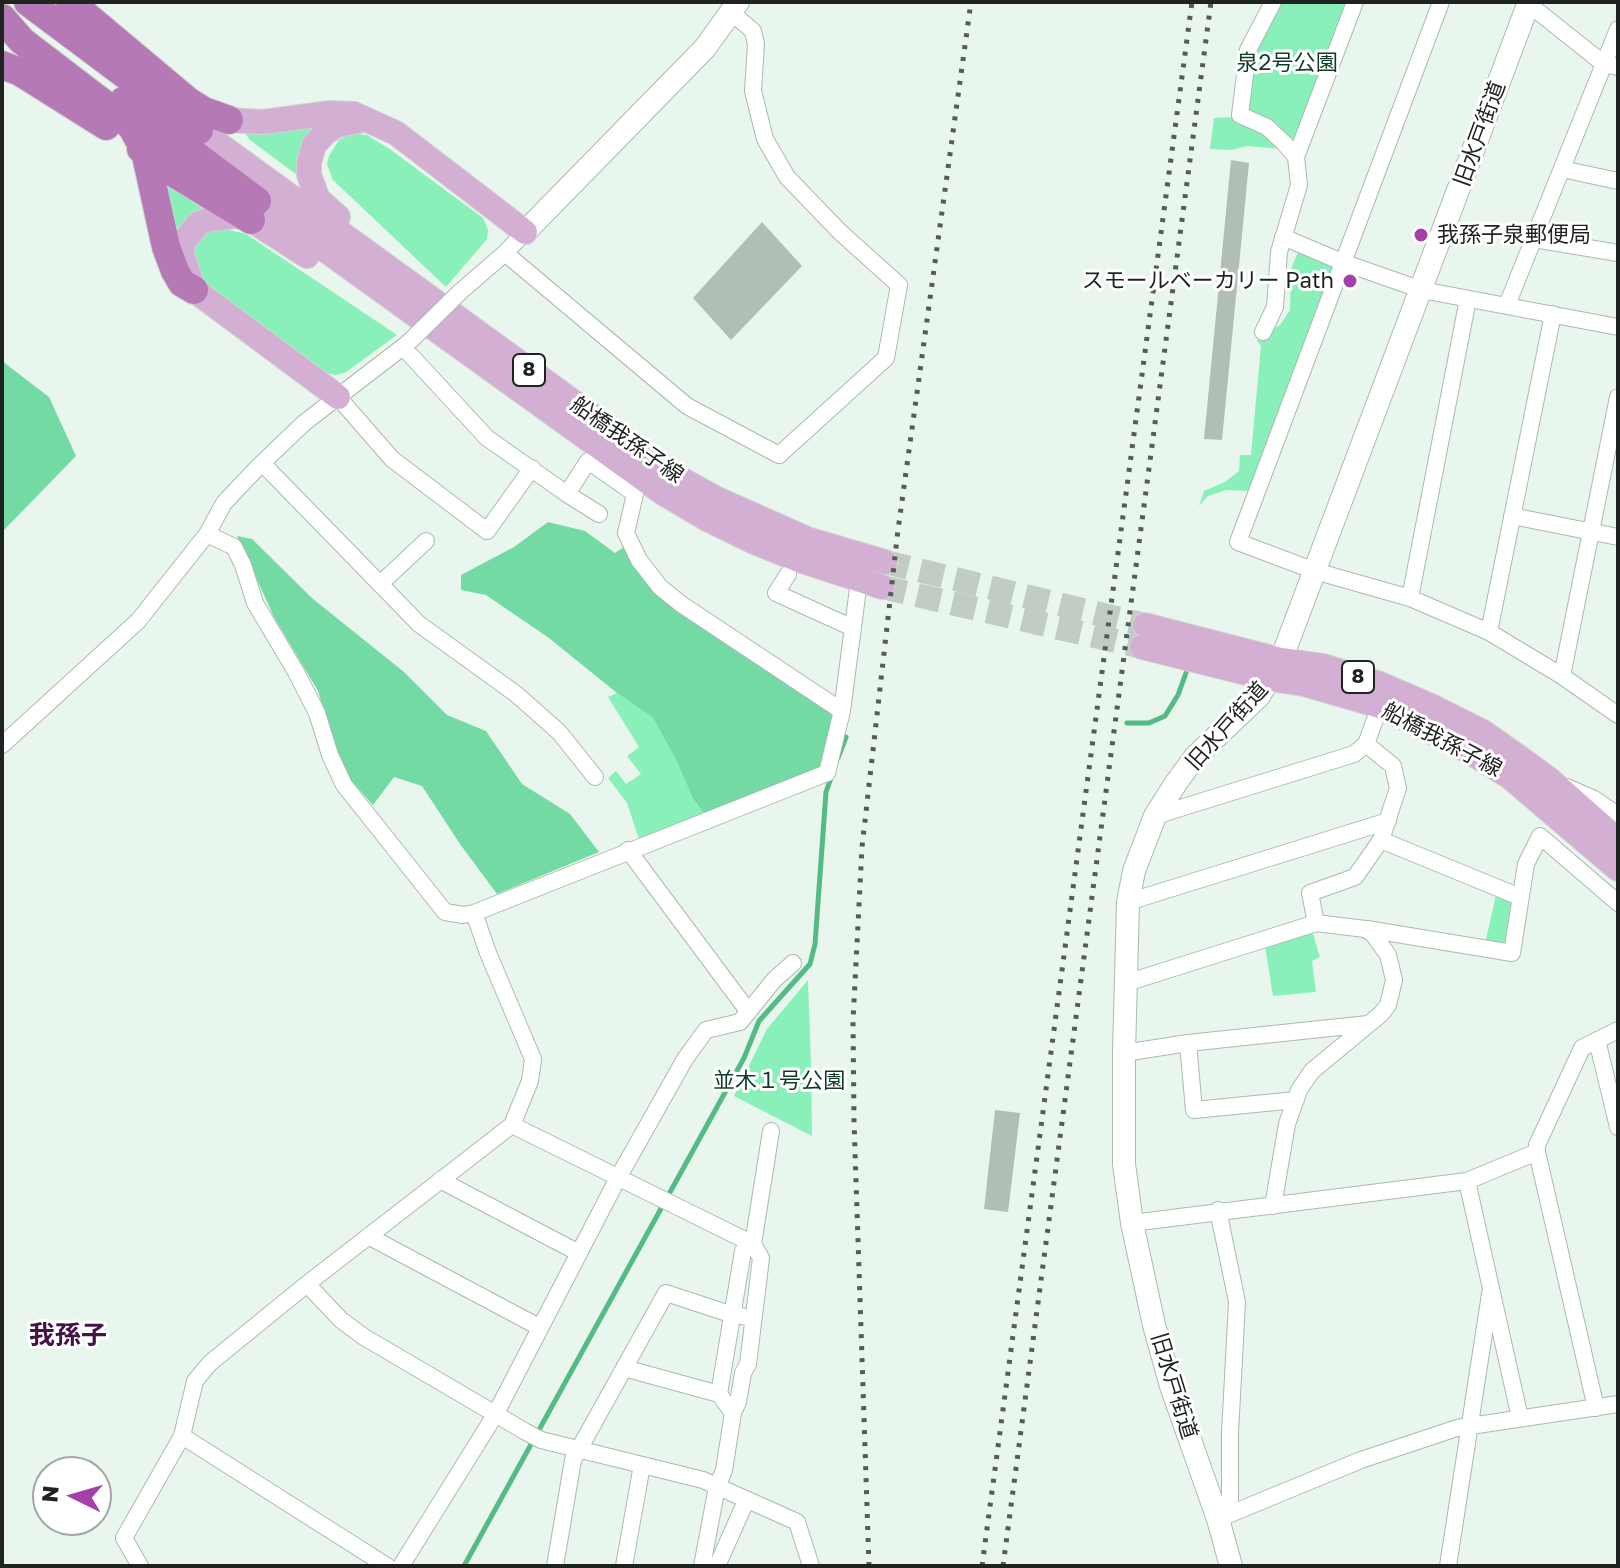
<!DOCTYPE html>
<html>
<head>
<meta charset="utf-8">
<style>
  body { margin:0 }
  #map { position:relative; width:1620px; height:1568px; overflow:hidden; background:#e8f6ed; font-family:"Golos Text",sans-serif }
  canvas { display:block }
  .frame { position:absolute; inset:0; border:4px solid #1e2320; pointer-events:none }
  .north { position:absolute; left:32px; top:1456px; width:80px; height:80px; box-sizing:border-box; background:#fff; border:2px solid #a5a7a6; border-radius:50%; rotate:275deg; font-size:22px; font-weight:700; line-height:32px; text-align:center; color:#1e2320 }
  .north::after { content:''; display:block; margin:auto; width:28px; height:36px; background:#a341a8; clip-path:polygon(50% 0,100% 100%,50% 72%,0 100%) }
</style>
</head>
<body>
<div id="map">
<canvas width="1620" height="1568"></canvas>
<div class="frame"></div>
<div class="north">N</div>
</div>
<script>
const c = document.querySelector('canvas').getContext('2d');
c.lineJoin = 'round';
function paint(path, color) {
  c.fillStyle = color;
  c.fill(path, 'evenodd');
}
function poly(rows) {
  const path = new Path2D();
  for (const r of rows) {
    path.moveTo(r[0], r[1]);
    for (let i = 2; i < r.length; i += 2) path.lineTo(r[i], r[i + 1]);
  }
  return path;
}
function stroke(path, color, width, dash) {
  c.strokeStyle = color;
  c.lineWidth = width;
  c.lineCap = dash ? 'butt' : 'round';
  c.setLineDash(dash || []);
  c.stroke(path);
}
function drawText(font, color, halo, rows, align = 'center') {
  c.font = font + ' "Golos Text","Noto Sans JP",sans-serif';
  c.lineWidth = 6;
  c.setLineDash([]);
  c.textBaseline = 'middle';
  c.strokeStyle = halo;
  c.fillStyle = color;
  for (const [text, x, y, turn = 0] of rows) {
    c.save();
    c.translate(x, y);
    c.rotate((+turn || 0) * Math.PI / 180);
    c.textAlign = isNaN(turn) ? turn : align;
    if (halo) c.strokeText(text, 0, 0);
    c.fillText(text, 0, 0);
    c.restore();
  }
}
const green = poly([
  [1279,2,1347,2,1295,138,1289,139,1250,114,1247,107,1254,51],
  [1234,117,1263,131,1283,149,1246,146,1232,150,1210,149,1214,118],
  [333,118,297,175,250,140,243,131],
  [352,133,367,135,391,150,483,218,488,230,487,239,446,287,333,180,327,164,329,156,339,140],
  [162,175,206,209,177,237],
  [221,228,246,234,397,335,346,372,336,375,324,373,207,285,199,275,193,250,206,232],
  [1298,252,1330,264,1333,271,1250,491,1226,490,1208,496,1199,506,1204,491,1225,482,1239,471,1240,455,1251,455,1261,346,1257,341,1261,335,1280,325,1290,310,1291,269],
  [617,693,653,718,677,762,693,799,706,816,639,839,627,803,608,778,616,771,626,784,641,774,627,756,639,747,608,697],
  [1496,895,1509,900,1514,909,1509,942,1503,947,1485,944],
  [1312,931,1320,957,1312,961,1316,992,1273,996,1265,946],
  [808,980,811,1064,812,1136,734,1096,767,1029]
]);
const forest = poly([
  [2,361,49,397,76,456,2,532],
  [548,522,585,531,615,553,627,545,634,561,834,712,819,771,706,816,693,799,677,762,653,718,617,693,549,638,486,595,461,590,461,575,514,547],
  [237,536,252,539,313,599,404,672,447,715,486,731,522,784,570,814,599,852,497,894,460,844,422,786,394,777,373,805,349,778,333,741,318,691,274,617]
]);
const stream = poly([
  [1127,723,1149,723,1165,716,1178,695,1186,673],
  [838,758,846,737],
  [464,1566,744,1058,759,1021,810,964,815,944,826,792,832,775]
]);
const building = poly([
  [1231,160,1249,163,1222,440,1204,439],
  [762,222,802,266,731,340,693,298],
  [995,1110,1020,1113,1008,1212,984,1209]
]);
const primaryTunnel = poly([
  [885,562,1145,625],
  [882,587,1142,647]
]);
const street = poly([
  [1441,2,1238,542,1315,571,1410,598,1489,632,1562,676,1618,715],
  [1526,2,1604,64,1618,67],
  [1296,157,1355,2],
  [1562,169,1618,181],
  [1283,237,1342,262,1422,290,1618,327],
  [1534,239,1618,253],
  [505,253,687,406,779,455,886,358,899,285,840,232,787,177,765,139,753,91,756,44,753,31,732,13],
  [460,292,505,253,525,232],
  [1507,305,1618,29],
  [1263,332,1275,307,1279,252,1299,185,1296,157,1284,143,1267,127,1240,115,1248,50,1273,2],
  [403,347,487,438,567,494,588,461,635,494,626,533,639,560,660,587,681,604,842,711],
  [338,397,392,459,487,531,532,468],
  [262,463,419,624,516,694,559,732,595,777],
  [567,494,599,514],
  [1512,516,1618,537],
  [207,534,234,547,243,565,255,603,296,672,317,713,330,755,344,785,445,912,463,915,474,913,827,773,842,711,859,581],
  [788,574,776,593,853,628],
  [380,584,426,541],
  [1410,598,1468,299],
  [1489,632,1553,314],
  [1562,676,1618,397],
  [1366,744,1380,706],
  [2,745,138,621,207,534,224,503,258,467,304,423,408,343],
  [1567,787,1594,799,1618,815],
  [1155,816,1354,754,1366,744,1393,766,1398,788,1381,840,1355,877,1310,893,1316,923],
  [1381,840,1520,897],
  [628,850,748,1011],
  [1128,902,1388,821],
  [1367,929,1512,953,1526,864,1540,836,1618,903],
  [1126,983,1316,923,1365,929,1373,934,1388,955,1394,980,1388,1005,1381,1014,1312,1071,1299,1090,1287,1124,1273,1206],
  [1597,1040,1618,1127],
  [1188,1043,1194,1110,1296,1100],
  [1124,1053,1188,1043,1368,1024],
  [512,1125,753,1244,761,1258,748,1364,743,1373,738,1402,733,1413,724,1470,717,1487,702,1566],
  [1537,1152,1596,1408],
  [440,1180,579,1253],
  [1467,1181,1520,1418],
  [1218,1210,1237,1302,1230,1433,1230,1513],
  [1132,1223,1467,1181,1537,1152,1537,1145,1582,1048,1618,1030],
  [368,1236,539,1327],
  [307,1284,341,1320,364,1337,526,1432,541,1440,703,1480,797,1522,811,1566],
  [624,1368,719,1394],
  [733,1413,719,1394,743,1251,753,1244,771,1131],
  [182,1436,387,1566],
  [1218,1519,1361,1460,1457,1428,1618,1404],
  [140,1566,124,1538,182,1436,195,1381,210,1363,307,1284,512,1125,530,1081,533,1059,488,953,474,913],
  [401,1566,495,1415,618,1178,685,1059,706,1030,740,1022,774,980,793,963],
  [555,1566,573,1460,666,1293,730,1314,752,1318],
  [624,1566,642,1465],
  [717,1566,746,1501],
  [1448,1566,1491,1288]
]);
const secondary = poly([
  [525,232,705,48,738,2],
  [1231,1566,1218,1519,1171,1386,1154,1325,1132,1223,1124,1164,1124,1053,1128,902,1134,871,1155,816,1176,783,1195,757,1259,696,1281,660,1529,2]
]);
const primary = poly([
  [213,126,229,120,263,122,330,113,354,114,396,133,525,232],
  [199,130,674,475,717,499,807,539,885,562],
  [257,201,663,493,707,519,754,542,796,559,882,587],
  [338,217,318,199,309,175,309,163,314,145,326,132,338,125,358,121],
  [307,256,251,220,236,216,210,219,198,224,185,240,181,251,194,290,338,397],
  [1145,625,1281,660,1323,666,1380,684,1431,706,1483,732,1520,758,1550,780,1618,840],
  [1142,647,1270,679,1304,684,1380,706,1468,751,1510,777,1618,869]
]);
const highway = poly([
  [28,2,199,130],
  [70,2,188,101,204,111,229,120],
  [2,18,22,41,124,119,133,129,145,151,166,247,175,271,182,283,194,290],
  [2,65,20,72,106,126],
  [123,101,257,201],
  [141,149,172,172,251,220]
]);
const rail = poly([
  [869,1566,854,1121,853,1021,862,847,898,530,971,2],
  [982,1566,1192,2],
  [1003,1566,1211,2]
]);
const streetBridge = poly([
  [408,343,460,292]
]);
const markers = [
  [1421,235,8,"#a341a8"],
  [1350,281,8,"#a341a8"]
];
const shields = [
  [529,370,32],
  [1358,677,32]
];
const shieldNames = [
  ["8",529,370],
  ["8",1358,677]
];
const parkNames = [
  ["泉2号公園",1287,63],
  ["並木１号公園",779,1081]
];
const streetNames = [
  ["旧水戸街道",1480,134,-70],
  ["船橋我孫子線",627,440,35],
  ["旧水戸街道",1227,726,-48],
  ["船橋我孫子線",1442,740,28],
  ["旧水戸街道",1174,1386,73]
];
const poiNames = [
  ["我孫子泉郵便局",1437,235],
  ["スモールベーカリー Path",1334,281,"right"]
];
const quarterNames = [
  ["我孫子",68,1336]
];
paint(green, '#8af0b9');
paint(forest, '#74daa3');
stroke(stream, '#54bb86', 5);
paint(building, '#b1beb6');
stroke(primaryTunnel, '#c0ccc4', 24, [24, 12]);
stroke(street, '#acb9b1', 18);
stroke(secondary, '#acb9b1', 24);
stroke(primary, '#d2d3d2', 26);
stroke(highway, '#d2d3d2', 30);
stroke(street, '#fff', 16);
stroke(secondary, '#fff', 22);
stroke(primary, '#d3afd3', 24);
stroke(highway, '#b57ab6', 28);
stroke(rail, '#555c58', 5, [4, 8]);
stroke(streetBridge, '#acb9b1', 18, []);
stroke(streetBridge, '#fff', 16);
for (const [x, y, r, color] of markers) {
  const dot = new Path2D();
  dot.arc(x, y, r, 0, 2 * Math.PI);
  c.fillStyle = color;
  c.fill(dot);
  stroke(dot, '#fff', 3);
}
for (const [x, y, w] of shields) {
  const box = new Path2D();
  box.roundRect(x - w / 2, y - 16, w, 32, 6);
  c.fillStyle = '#fff';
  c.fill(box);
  stroke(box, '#1e2320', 2);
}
drawText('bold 20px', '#1e2320', null, shieldNames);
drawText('22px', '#0f3c26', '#fff', parkNames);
drawText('22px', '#1e2320', '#fff', streetNames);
drawText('22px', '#1e2320', '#fff', poiNames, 'left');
drawText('bold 26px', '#431446', '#fff', quarterNames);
</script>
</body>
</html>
